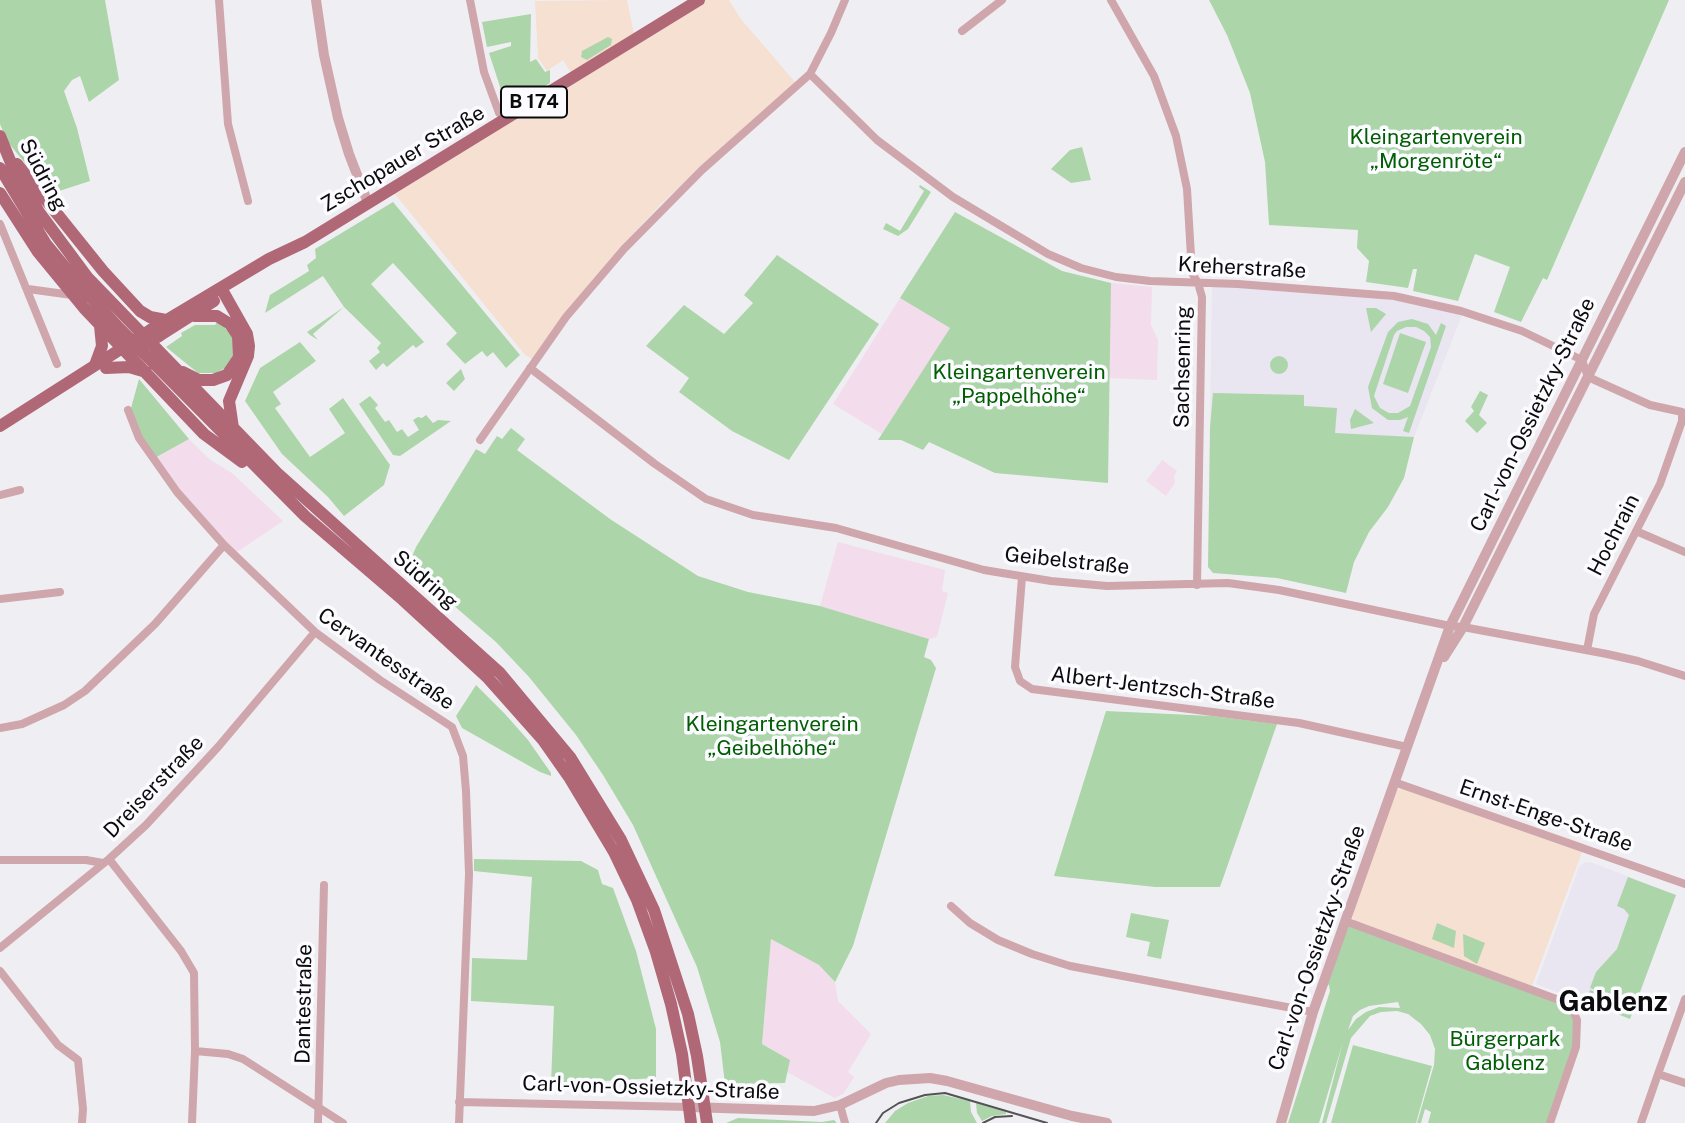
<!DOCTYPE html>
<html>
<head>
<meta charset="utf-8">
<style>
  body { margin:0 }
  canvas { display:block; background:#efeef2 }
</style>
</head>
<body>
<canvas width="1685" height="1123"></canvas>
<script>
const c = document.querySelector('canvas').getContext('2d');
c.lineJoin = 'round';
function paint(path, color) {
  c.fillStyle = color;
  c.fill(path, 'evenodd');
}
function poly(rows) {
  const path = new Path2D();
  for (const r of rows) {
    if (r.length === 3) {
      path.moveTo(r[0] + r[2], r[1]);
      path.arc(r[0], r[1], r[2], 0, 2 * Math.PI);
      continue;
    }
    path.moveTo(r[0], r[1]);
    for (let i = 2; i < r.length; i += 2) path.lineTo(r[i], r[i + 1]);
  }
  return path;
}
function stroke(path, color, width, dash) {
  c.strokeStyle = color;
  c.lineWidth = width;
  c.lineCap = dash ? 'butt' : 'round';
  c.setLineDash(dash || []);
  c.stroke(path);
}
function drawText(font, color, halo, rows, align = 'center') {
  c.font = font + ' "Public Sans",sans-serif';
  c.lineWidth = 7;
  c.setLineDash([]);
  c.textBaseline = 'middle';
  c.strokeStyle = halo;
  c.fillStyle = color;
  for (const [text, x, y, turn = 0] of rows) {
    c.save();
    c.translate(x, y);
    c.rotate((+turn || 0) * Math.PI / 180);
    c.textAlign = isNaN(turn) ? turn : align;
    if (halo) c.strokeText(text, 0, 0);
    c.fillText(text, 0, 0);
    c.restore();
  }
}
const commercial = poly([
  [627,0,634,34,571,73,563,60,547,71,538,58,535,1],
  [705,0,729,0,740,18,795,82,662,203,618,250,564,315,532,359,525,355,395,194],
  [1416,786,1585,844,1532,986,1353,921,1352,911,1396,790]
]);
const industrial = poly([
  [1111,283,1152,287,1151,325,1158,340,1157,380,1108,378],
  [900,298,950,328,882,434,833,404],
  [189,439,209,459,232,473,283,521,231,556,153,459],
  [1162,460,1177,471,1174,476,1175,483,1166,496,1146,481],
  [838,542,945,570,942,591,948,593,937,637,929,639,820,606],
  [771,939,819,965,835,982,838,1001,871,1034,848,1072,854,1077,844,1093,835,1098,787,1072,790,1060,762,1044]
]);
const built = poly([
  [1212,285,1393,297,1462,315,1414,437,1210,428],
  [1590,862,1676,895,1630,1019,1536,984,1579,867,1584,863]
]);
const green = poly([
  [0,0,105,0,119,80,89,102,80,76,72,80,64,91,77,128,90,181,50,194,7,141,0,124],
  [1209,0,1669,0,1547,280,1543,278,1521,322,1494,312,1510,267,1475,254,1458,301,1413,291,1417,269,1413,269,1408,288,1366,282,1369,261,1357,248,1358,230,1269,225,1265,162,1250,93,1227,35],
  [531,14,530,62,536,59,545,72,550,70,550,83,510,107,506,105,489,53,511,46,511,42,487,47,482,22],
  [608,37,612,39,611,45,587,60,581,57,582,51],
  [1082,147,1091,180,1071,183,1051,169,1070,150],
  [920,185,931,192,908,229,898,236,883,229,886,223,900,231,924,191,919,187],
  [393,202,520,355,506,368,493,352,487,357,482,351,465,364,446,344,457,333,393,263,371,284,424,342,416,348,413,345,387,367,383,363,376,370,369,361,380,352,377,348,381,343,344,307,313,334,318,340,310,335,307,332,344,307,323,276,265,313,270,295,309,271,307,265,316,258,315,249],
  [955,212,1062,271,1111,283,1108,483,995,473,929,442,923,450,901,440,878,440,950,328,900,298],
  [777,255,879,324,789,460,732,431,679,392,689,378,646,346,684,305,724,334,753,303,744,295],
  [1366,308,1376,308,1386,314,1371,332],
  [1412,319,1428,324,1436,335,1441,323,1446,326,1409,433,1403,431,1408,417,1400,420,1388,420,1372,408,1368,387,1388,332,1398,322],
  [1406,327,1416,327,1424,331,1430,337,1431,347,1410,406,1398,413,1389,413,1380,408,1374,396,1394,335,1397,331],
  [218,321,232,335,235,352,225,368,216,373,198,373,166,347,182,336,181,333,195,325,215,325],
  [1400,333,1426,342,1408,393,1383,384],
  [300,342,316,361,273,392,281,404,275,408,310,457,345,433,329,409,343,398,390,465,384,485,344,516,328,497,282,454,245,401,260,368],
  [1279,365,9],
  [461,369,465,379,454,391,446,383],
  [139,379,189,439,153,459,140,437,131,408],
  [1480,391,1488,395,1479,415,1487,423,1477,433,1465,421,1474,411,1471,407],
  [1213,393,1304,395,1304,406,1337,408,1335,433,1414,437,1404,478,1388,507,1369,532,1354,562,1346,593,1277,578,1213,573,1208,567,1210,428],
  [370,396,378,405,375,408,385,422,389,420,397,432,402,429,408,437,419,430,413,420,418,417,422,418,426,415,433,423,438,420,451,421,400,456,393,455,359,404],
  [1355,409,1374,423,1351,429,1350,420],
  [511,428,525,439,517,450,610,519,698,576,748,592,820,606,929,639,924,657,931,660,936,668,853,946,835,982,819,965,771,939,762,1044,790,1060,785,1083,725,1084,720,1042,697,967,633,825,603,775,576,735,529,677,496,642,408,566,416,547,476,449,485,454,497,436,502,439],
  [476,685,505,714,528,740,551,773,551,776,540,772,462,728,456,716],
  [1106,711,1212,716,1277,724,1220,887,1155,887,1054,876],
  [474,859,581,861,598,870,602,884,613,888,636,951,656,1029,656,1078,551,1084,554,1006,471,1001,472,958,527,960,532,877,474,871],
  [1628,877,1676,895,1630,1019,1610,1011,1615,998,1590,988,1596,972,1617,949,1629,915,1624,909,1617,906],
  [1131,913,1169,920,1161,959,1147,956,1150,942,1126,937],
  [1345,921,1572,1008,1579,1033,1550,1123,1428,1123,1431,1112,1425,1109,1421,1123,1417,1123,1434,1065,1435,1049,1430,1035,1421,1024,1408,1014,1397,1011,1381,1012,1370,1016,1351,1038,1326,1123,1322,1123,1343,1042,1319,1123,1288,1123,1330,991,1329,985,1323,983],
  [1398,1002,1400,1008,1379,1007,1366,1012,1356,1019,1348,1030,1353,1016,1360,1010,1369,1006],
  [1437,923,1456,931,1454,948,1432,939],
  [1463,934,1485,943,1477,964,1464,956],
  [1590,990,1614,998,1609,1010,1586,1001],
  [1353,1045,1432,1066,1416,1123,1331,1123],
  [943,1095,970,1101,971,1112,977,1123,885,1123,895,1111,908,1103,928,1096],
  [976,1103,1006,1112,1006,1114,992,1116,982,1121,977,1113],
  [738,1118,822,1122,834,1120,837,1123,726,1123]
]);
const minor = poly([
  [219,0,228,124,248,201],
  [470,0,484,72,499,113],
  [1111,0,1154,76,1176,136,1187,189,1192,273,1198,283,1202,297,1197,585],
  [962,31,1002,0],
  [810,74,877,140,953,197,1048,254,1081,268,1116,277,1150,281,1238,284,1394,296,1461,311,1522,331,1582,360,1588,377,1650,405,1682,412,1682,421,1660,484,1594,614,1587,650],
  [0,224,57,364],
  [28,289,72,295],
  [530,368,655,464,706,499,753,515,836,528,984,570,1051,581,1107,586,1228,583,1279,590,1450,626,1463,627,1607,654,1638,661,1685,676],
  [128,410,139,438,177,492,224,545,315,632,380,680,452,727,463,756,466,791,469,874,459,1123],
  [480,440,566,317,624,249,702,170,810,74,831,33,845,0],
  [0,495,20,490],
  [1636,531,1685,552],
  [1022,577,1015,667,1020,681,1032,689,1299,723,1407,747],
  [0,599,60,592],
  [0,728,22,724,64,705,85,691,155,624,224,545],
  [1394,782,1685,884],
  [109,859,181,951,194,973,195,1051,192,1123],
  [0,860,86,860,103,863],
  [951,906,970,923,998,940,1032,954,1070,966,1313,1012],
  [1345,921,1559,1000,1572,1008,1577,1020,1576,1047,1550,1123],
  [0,948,109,859,146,825,218,747,315,632],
  [0,971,58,1045,78,1060,83,1109,82,1123],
  [195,1051,228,1054,243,1059,343,1123],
  [1658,1074,1685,999],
  [459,1102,689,1107],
  [840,1105,845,1123],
  [318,1123,324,885],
  [1641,1123,1658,1074,1685,1083]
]);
const tertiary = poly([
  [316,0,324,55,338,118,349,154,368,203],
  [1444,657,1463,627,1685,182],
  [689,1107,814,1111,840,1105,886,1083,899,1080,930,1078,947,1081,1072,1116,1107,1123],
  [1281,1123,1313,1012,1450,626,1685,152]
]);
const primary = poly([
  [0,136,11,163,39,212,88,278,277,473,500,673,570,757,621,840,654,910,688,1014,697,1056,707,1123],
  [17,164,103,271,140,311,150,317,166,320],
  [0,168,46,244,83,289,119,328,305,516,403,600,487,677,543,740,569,777,614,852,637,900,656,952,671,1004,682,1054,691,1123],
  [0,193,38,252,84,308,204,434,242,462],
  [221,288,247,334,249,346,248,356,229,401,233,428],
  [152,329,269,259,305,242,699,0],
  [159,336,214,301],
  [95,365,102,346,100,326],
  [106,368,129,367,146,372],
  [183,372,199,380,213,380,227,375,239,357,238,336,230,324,217,316,194,316],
  [0,426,127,345]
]);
const tram = poly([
  [876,1123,883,1113,899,1103,925,1095,945,1093,1047,1123],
  [983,1123,995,1117,1012,1116]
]);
const primaryBridge = poly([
  [127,345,152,329],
  [133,351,159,336]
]);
const shields = [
  [534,102,66]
];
const shieldNames = [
  ["B 174",534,102]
];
const parkNames = [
  ["Kleingartenverein",1436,138],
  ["„Morgenröte“",1436,162],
  ["Kleingartenverein",1019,373],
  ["„Pappelhöhe“",1019,397],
  ["Kleingartenverein",772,725],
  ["„Geibelhöhe“",772,749],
  ["Bürgerpark",1505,1040],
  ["Gablenz",1505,1064]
];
const streetNames = [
  ["Zschopauer Straße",403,159,-31],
  ["Südring",43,175,62],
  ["Kreherstraße",1242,268,3],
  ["Sachsenring",1183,367,-89],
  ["Carl-von-Ossietzky-Straße",1533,415,-64],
  ["Hochrain",1614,535,-63],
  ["Geibelstraße",1067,561,6],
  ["Südring",425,580,41],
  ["Cervantesstraße",386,659,35],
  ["Albert-Jentzsch-Straße",1163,688,7],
  ["Dreiserstraße",154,787,-46],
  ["Ernst-Enge-Straße",1546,816,19],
  ["Carl-von-Ossietzky-Straße",1317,948,-71],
  ["Dantestraße",304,1004,-89],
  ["Carl-von-Ossietzky-Straße",651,1088,2]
];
const districtNames = [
  ["Gablenz",1613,1002]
];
paint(commercial, '#f5e0d2');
paint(industrial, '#f3ddec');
paint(built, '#e9e5f1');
paint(green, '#add5aa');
stroke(minor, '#d0a6ad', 8);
stroke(tertiary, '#d0a6ad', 10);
stroke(primary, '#b06877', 12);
stroke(tram, '#535355', 2);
stroke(primaryBridge, '#b06877', 12);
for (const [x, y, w] of shields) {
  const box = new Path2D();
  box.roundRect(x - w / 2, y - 15.5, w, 31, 5);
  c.fillStyle = '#fcfbff';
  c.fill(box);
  stroke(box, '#0b0b0c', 2);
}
drawText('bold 19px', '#0b0b0c', null, shieldNames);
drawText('21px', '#015e02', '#fcfbff', parkNames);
drawText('21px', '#0b0b0c', '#fcfbff', streetNames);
drawText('bold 28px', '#0b0b0c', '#fcfbff', districtNames);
</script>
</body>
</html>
